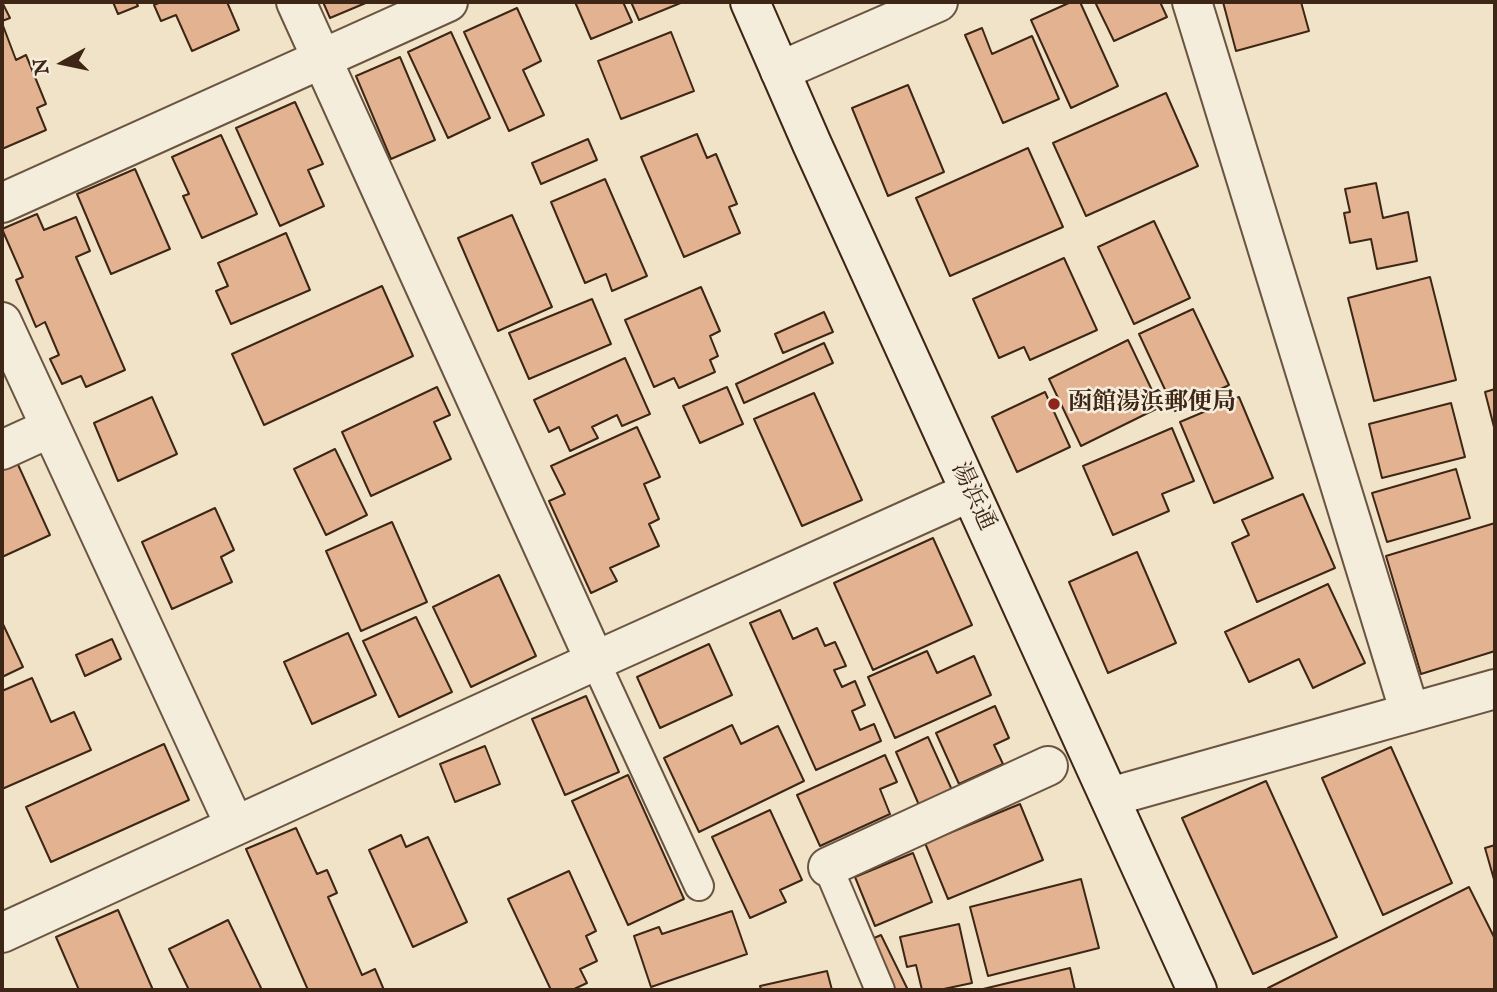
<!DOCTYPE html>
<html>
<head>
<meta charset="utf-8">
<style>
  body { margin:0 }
  #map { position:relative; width:1497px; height:992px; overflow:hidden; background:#f0e3c7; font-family:"IM FELL English",serif }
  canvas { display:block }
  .frame { position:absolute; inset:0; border:4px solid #3d2615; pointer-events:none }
  .north { position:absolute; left:28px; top:28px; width:70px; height:70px; -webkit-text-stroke:5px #f5eddb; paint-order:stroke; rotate:261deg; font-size:19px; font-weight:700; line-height:28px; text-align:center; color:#3d2615 }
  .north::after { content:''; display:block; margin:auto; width:24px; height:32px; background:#3d2615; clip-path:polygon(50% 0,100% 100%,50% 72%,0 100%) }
</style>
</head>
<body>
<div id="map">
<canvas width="1497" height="992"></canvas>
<div class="frame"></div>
<div class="north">N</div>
</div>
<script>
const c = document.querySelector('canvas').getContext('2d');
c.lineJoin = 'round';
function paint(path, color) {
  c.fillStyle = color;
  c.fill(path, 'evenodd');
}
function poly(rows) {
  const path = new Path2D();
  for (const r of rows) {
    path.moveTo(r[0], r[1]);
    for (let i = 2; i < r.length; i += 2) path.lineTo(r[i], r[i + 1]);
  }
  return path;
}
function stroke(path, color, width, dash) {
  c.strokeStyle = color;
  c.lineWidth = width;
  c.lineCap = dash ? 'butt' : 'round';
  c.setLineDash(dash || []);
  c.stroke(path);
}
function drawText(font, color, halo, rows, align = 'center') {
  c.font = font + ' "IM FELL English","Noto Serif JP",serif';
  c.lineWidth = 5;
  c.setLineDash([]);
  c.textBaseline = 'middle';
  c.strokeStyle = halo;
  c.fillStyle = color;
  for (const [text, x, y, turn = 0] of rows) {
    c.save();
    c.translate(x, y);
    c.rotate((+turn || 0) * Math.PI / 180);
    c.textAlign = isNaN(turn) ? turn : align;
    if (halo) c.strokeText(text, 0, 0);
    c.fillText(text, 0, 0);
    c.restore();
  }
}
const building = poly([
  [2,2,10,18,2,21,2,2],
  [113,2,136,2,138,6,118,14,113,2],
  [161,2,227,2,239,30,192,51,176,15,161,21,154,5,161,2],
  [323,2,368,2,330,18,323,2],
  [575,2,623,2,632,22,591,39,575,2],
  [631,2,683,2,639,20,631,2],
  [1071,2,1080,2,1118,86,1071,108,1031,20,1071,2],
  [1095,2,1160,2,1167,17,1114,41,1095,2],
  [1223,2,1301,2,1309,31,1236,51,1223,2],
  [517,8,541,61,523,70,544,115,509,131,464,32,517,8],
  [2,23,16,60,26,55,46,104,37,108,46,130,2,149,2,23],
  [982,28,992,54,1032,36,1059,99,1003,123,965,35,982,28],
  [451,32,490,118,448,138,408,52,451,32],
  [671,32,694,91,621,119,598,61,671,32],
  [400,57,435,140,391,159,356,76,400,57],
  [908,85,944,172,888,196,852,108,908,85],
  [1166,93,1198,166,1086,216,1053,143,1166,93],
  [295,102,323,164,308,170,324,206,280,226,236,128,295,102],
  [697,134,707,158,716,154,737,204,729,207,740,233,684,257,641,157,697,134],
  [221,135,257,214,202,238,183,196,189,194,172,157,221,135],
  [588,139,597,160,541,184,532,163,588,139],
  [1028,148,1063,227,950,276,916,198,1028,148],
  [135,169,170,249,111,274,77,194,135,169],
  [605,179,647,276,612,291,606,274,585,283,551,202,605,179],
  [1376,183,1383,218,1408,212,1417,261,1377,269,1371,239,1350,243,1344,213,1350,212,1345,189,1376,183],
  [37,214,44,230,76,217,90,251,76,257,125,370,86,387,81,376,62,384,50,359,59,355,45,322,36,327,16,280,23,277,2,229,37,214],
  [512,215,552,307,498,331,458,238,512,215],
  [1154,221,1190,298,1134,324,1098,247,1154,221],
  [286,233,310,290,231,324,216,291,228,286,218,263,286,233],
  [1064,258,1097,330,1030,360,1024,347,999,358,973,299,1064,258],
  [1430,277,1456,380,1374,401,1348,298,1430,277],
  [382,286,413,356,264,425,232,354,382,286],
  [701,287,720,331,710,336,718,356,710,360,715,372,679,388,674,378,654,387,625,320,701,287],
  [592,299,611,344,529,379,509,333,592,299],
  [1193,309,1229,385,1175,411,1139,334,1193,309],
  [824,312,833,332,783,353,775,334,824,312],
  [1128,340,1160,407,1081,446,1049,379,1128,340],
  [824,343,833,363,744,403,736,384,824,343],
  [625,358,650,414,622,426,617,415,592,427,598,438,570,451,559,427,549,432,534,400,625,358],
  [437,387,450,415,434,422,451,459,371,496,342,432,437,387],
  [727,387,743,424,700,443,683,406,727,387],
  [1495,389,1495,431,1485,392,1495,389],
  [1045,392,1070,447,1017,472,992,417,1045,392],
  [814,393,862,500,802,526,754,419,814,393],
  [152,397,177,454,118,481,94,423,152,397],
  [1239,397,1273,478,1214,503,1180,422,1239,397],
  [1451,403,1465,457,1382,478,1369,424,1451,403],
  [637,427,660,477,644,484,659,519,649,524,659,546,610,568,617,581,591,593,549,501,565,494,551,466,637,427],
  [1172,428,1194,481,1162,494,1169,511,1113,535,1083,466,1172,428],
  [335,449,367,515,326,535,294,469,335,449],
  [15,458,50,535,2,557,2,465,15,458],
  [1456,469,1470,518,1387,542,1372,493,1456,469],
  [1303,494,1335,568,1257,602,1232,543,1249,535,1242,520,1303,494],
  [215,508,234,550,221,557,232,582,172,609,142,542,215,508],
  [392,522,427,602,361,631,326,551,392,522],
  [1495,523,1495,651,1421,674,1386,556,1495,523],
  [933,538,972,625,873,670,834,583,933,538],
  [1137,552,1176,643,1108,673,1069,582,1137,552],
  [499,575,536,656,471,687,433,607,499,575],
  [1328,584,1365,663,1313,688,1299,659,1249,682,1225,632,1328,584],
  [780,610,793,639,817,628,825,646,835,642,846,666,834,670,842,687,855,681,865,705,852,711,860,730,874,724,881,741,816,770,750,623,780,610],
  [416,617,452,692,399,717,363,641,416,617],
  [2,622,23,667,2,677,2,622],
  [348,633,376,695,312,724,284,662,348,633],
  [112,639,121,659,85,676,76,655,112,639],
  [709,644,732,695,660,728,637,677,709,644],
  [927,651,937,673,974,656,991,695,895,738,868,677,927,651],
  [32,678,51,722,74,712,91,750,2,789,2,691,32,678],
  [586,696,619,772,565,795,532,719,586,696],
  [995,706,1009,738,994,745,1003,764,959,784,936,733,995,706],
  [732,725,741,744,778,726,804,781,699,832,664,758,732,725],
  [928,737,952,790,919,805,896,752,928,737],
  [164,744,189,800,51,862,26,807,164,744],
  [485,746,500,784,455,802,440,764,485,746],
  [1391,747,1452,883,1383,915,1322,778,1391,747],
  [885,755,897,782,880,789,890,814,820,846,797,795,885,755],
  [628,775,684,899,628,925,572,801,628,775],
  [1266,781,1337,937,1253,974,1182,818,1266,781],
  [1020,804,1043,860,948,899,925,843,1020,804],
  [770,810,802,880,780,890,786,902,750,918,712,837,770,810],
  [296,828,317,874,327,870,337,893,328,897,362,975,375,969,384,990,308,990,246,849,296,828],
  [401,835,406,847,428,837,467,922,413,947,369,850,401,835],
  [1495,845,1495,883,1485,848,1495,845],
  [913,853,932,902,875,926,855,877,913,853],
  [569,871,596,931,586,936,597,961,580,969,587,983,572,990,551,990,508,899,569,871],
  [1081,879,1099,948,988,976,970,907,1081,879],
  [1469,887,1495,939,1495,990,1269,990,1268,988,1469,887],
  [118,910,153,990,79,990,56,937,118,910],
  [732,911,747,954,651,987,634,936,659,927,662,934,732,911],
  [228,920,262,990,189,990,169,949,228,920],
  [959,924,972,983,939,990,922,990,916,965,907,967,900,937,959,924],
  [881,935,908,990,888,990,865,942,881,935],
  [1070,968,1075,990,979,990,1070,968],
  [827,971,832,990,761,990,760,986,827,971]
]);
const lane = poly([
  [595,661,699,886],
  [828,867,880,990]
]);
const street = poly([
  [296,2,595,661],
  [1192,2,1410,713],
  [780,71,938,2],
  [2,203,448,2],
  [2,322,235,826],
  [2,450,50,428],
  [1110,797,1495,689],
  [828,867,1048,766],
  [2,933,595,661,970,492]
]);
const secondary = poly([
  [750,2,812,144,1197,990]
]);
const markers = [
  [1054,404,7,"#8f2418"]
];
const poiNames = [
  ["函館湯浜郵便局",1068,404]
];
const streetNames = [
  ["湯浜通",972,497,65]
];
paint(building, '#e3b391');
stroke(building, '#3d2615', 2);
stroke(lane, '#6a5542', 32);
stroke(street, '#6a5542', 42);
stroke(secondary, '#3d2615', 42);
stroke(lane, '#f5eddb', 28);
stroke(street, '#f5eddb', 38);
stroke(secondary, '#f5eddb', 38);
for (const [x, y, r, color] of markers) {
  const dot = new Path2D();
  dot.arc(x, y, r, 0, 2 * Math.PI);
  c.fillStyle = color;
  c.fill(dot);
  stroke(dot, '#f5eddb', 2.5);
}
drawText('bold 24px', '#3d2615', '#f5eddb', poiNames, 'left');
drawText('24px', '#3d2615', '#f5eddb', streetNames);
</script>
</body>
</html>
